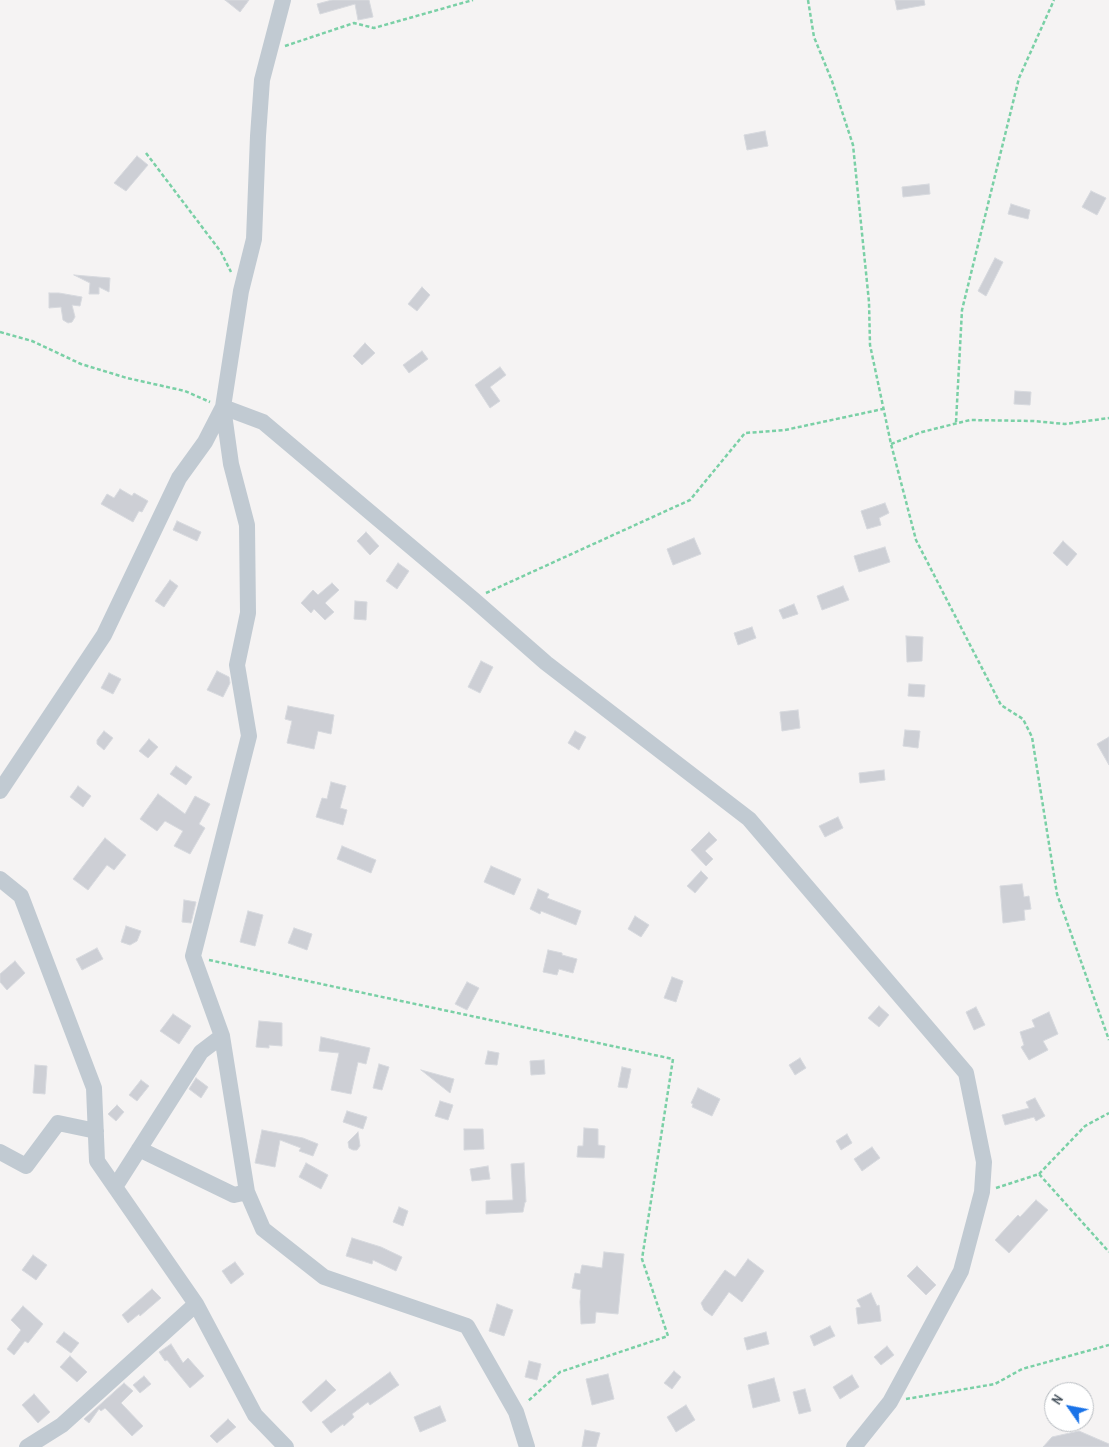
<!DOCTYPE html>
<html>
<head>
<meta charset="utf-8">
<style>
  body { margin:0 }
  #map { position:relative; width:1109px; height:1447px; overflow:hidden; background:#f5f3f3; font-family:"Archivo Narrow",sans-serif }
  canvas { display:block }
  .north { position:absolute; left:1044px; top:1382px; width:50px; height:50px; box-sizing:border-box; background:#fff; border:1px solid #b7bbc0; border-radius:50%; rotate:303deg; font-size:14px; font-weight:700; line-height:20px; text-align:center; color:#4a5661 }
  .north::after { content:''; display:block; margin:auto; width:18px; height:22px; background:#1a73e8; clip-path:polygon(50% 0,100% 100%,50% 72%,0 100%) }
</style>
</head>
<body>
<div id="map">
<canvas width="1109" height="1447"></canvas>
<div class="north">N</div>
</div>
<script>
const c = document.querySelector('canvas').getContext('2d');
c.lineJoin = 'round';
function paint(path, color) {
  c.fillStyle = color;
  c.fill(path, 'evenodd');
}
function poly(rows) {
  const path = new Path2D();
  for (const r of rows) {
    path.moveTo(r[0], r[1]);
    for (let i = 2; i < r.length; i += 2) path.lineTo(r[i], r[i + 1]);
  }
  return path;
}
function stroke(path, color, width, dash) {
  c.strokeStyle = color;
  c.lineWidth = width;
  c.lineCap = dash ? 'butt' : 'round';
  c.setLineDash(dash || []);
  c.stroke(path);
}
const building = poly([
  [225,0,249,0,240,12,225,0],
  [332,0,369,0,373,17,358,20,355,4,320,14,317,4,332,0],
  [895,0,924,0,925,5,897,10,895,0],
  [765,131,768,146,747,150,744,135,765,131],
  [137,156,148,165,126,191,114,183,137,156],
  [929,184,930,194,903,197,902,187,929,184],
  [1091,191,1106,198,1097,215,1082,207,1091,191],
  [1011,204,1030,210,1028,219,1008,214,1011,204],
  [995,258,1003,262,986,296,978,291,995,258],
  [74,275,110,278,109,292,99,287,99,294,89,294,90,283,74,275],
  [422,287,430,295,417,311,408,304,422,287],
  [49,293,59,293,82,297,80,306,72,305,75,317,72,322,68,323,63,320,61,307,49,308,49,293],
  [365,343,375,353,362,365,353,356,365,343],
  [422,351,428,359,409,373,403,365,422,351],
  [500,367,506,375,490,387,500,401,490,408,475,385,500,367],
  [1015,391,1031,392,1030,405,1014,404,1015,391],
  [120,489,132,496,134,493,148,501,142,512,139,511,133,522,101,504,107,494,114,498,120,489],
  [885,503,889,513,879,518,881,525,867,529,861,511,885,503],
  [177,521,201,532,197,541,173,530,177,521],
  [366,532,379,546,370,555,357,541,366,532],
  [694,538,701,554,673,565,667,549,694,538],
  [1063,541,1077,554,1067,566,1053,553,1063,541],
  [885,547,890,562,859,572,854,556,885,547],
  [398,563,409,571,397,589,386,581,398,563],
  [170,580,178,586,164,607,155,601,170,580],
  [332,583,339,590,325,603,334,612,325,620,314,609,311,613,301,603,313,590,318,595,332,583],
  [843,586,849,600,822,610,817,596,843,586],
  [355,601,367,602,366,620,354,619,355,601],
  [794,604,798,614,783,619,779,610,794,604],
  [752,627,756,638,738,645,734,633,752,627],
  [906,636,923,637,922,661,907,662,906,636],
  [481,661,493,667,480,693,468,687,481,661],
  [217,671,229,677,230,683,223,697,207,690,217,671],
  [109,673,121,679,113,694,101,688,109,673],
  [909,684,925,685,924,697,908,696,909,684],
  [288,706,334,715,331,734,318,731,314,749,287,743,292,721,285,719,288,706],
  [798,710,800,728,782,731,780,712,798,710],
  [905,730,920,731,918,748,903,746,905,730],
  [104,731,113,738,104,750,97,744,97,740,104,731],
  [575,731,586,737,579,750,568,743,575,731],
  [1109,737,1109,765,1097,744,1109,737],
  [149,739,158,747,148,758,139,751,149,739],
  [176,766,192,777,186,785,170,774,176,766],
  [884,770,885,780,860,783,859,773,884,770],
  [331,782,346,786,340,808,347,810,343,825,316,817,322,798,327,799,331,782],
  [78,786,91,796,83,807,70,797,78,786],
  [158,794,185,814,195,796,210,804,199,824,205,828,190,854,174,846,183,831,165,821,157,831,140,819,158,794],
  [838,817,843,828,825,837,819,826,838,817],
  [709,832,717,840,705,851,713,859,706,866,691,850,709,832],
  [105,838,126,855,114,870,107,865,88,890,73,879,105,838],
  [342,846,376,860,371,873,337,859,342,846],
  [491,866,521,879,514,895,484,882,491,866],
  [701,871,708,878,695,893,687,886,701,871],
  [1022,884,1024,897,1029,896,1031,909,1024,910,1025,920,1003,923,1000,886,1022,884],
  [538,889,549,894,547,898,581,911,576,925,541,911,540,914,530,909,538,889],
  [184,900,196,902,191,923,182,922,184,900],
  [248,911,263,915,255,946,240,942,248,911],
  [635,916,649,925,641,937,628,929,635,916],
  [126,926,141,931,137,941,130,945,121,942,126,926],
  [294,928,312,934,307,950,288,943,294,928],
  [97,948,103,959,82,970,76,959,97,948],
  [548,950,562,953,562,955,577,959,573,973,559,969,557,975,543,972,548,950],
  [15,961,25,973,7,990,0,982,0,974,15,961],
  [672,977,683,981,676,1002,664,998,672,977],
  [467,982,479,988,467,1010,455,1004,467,982],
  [879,1006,889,1015,879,1027,868,1018,879,1006],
  [976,1007,985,1025,974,1030,966,1012,976,1007],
  [1049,1012,1058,1034,1043,1041,1048,1050,1029,1060,1021,1047,1024,1045,1020,1032,1035,1027,1032,1020,1049,1012],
  [173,1014,191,1026,179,1044,160,1031,173,1014],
  [259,1021,282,1023,282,1046,269,1045,269,1048,256,1047,259,1021],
  [321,1037,370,1048,366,1064,358,1062,351,1094,331,1090,339,1053,319,1051,321,1037],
  [488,1051,499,1053,497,1065,485,1064,488,1051],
  [800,1058,806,1068,795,1075,789,1065,800,1058],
  [544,1060,545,1074,531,1075,530,1061,544,1060],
  [379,1064,389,1067,382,1090,373,1088,379,1064],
  [35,1065,47,1066,45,1094,33,1093,35,1065],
  [622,1067,631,1069,627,1088,618,1087,622,1067],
  [421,1070,454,1079,450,1093,421,1070],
  [196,1078,208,1087,201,1098,189,1089,196,1078],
  [141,1080,149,1086,137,1101,129,1095,141,1080],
  [698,1088,720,1099,712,1116,692,1107,693,1104,691,1103,698,1088],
  [1035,1098,1045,1116,1036,1121,1034,1117,1005,1125,1002,1115,1029,1108,1026,1102,1035,1098],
  [440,1101,453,1105,448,1120,435,1116,440,1101],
  [117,1105,124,1112,116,1121,108,1114,117,1105],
  [347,1111,367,1117,363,1129,343,1122,347,1111],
  [584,1128,598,1129,598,1145,605,1146,604,1158,577,1157,578,1146,583,1146,584,1128],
  [464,1129,483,1129,484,1149,464,1150,464,1129],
  [262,1130,303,1138,318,1144,313,1156,299,1151,301,1148,280,1140,275,1167,255,1163,262,1130],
  [358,1132,360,1146,357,1150,353,1150,349,1148,348,1142,358,1132],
  [847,1134,852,1143,841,1150,836,1141,847,1134],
  [872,1147,880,1158,862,1171,854,1159,872,1147],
  [306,1163,328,1175,321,1189,299,1177,306,1163],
  [524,1163,526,1202,525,1202,523,1212,486,1214,486,1201,513,1200,511,1164,524,1163],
  [488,1166,490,1179,472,1181,470,1169,488,1166],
  [1036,1200,1048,1210,1009,1253,995,1240,1018,1215,1020,1217,1036,1200],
  [399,1207,408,1211,403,1226,393,1222,399,1207],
  [352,1238,381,1247,402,1257,396,1271,373,1260,372,1264,346,1256,352,1238],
  [604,1252,624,1254,618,1314,596,1312,595,1323,581,1324,580,1302,581,1290,572,1288,575,1273,580,1274,582,1265,602,1268,604,1252],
  [33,1255,47,1265,36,1280,22,1270,33,1255],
  [748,1259,764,1271,742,1302,729,1292,712,1316,704,1310,701,1303,725,1270,735,1277,748,1259],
  [235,1262,244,1274,231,1284,222,1271,235,1262],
  [917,1266,936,1285,926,1295,907,1276,917,1266],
  [152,1289,161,1298,140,1316,139,1314,128,1323,122,1315,152,1289],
  [871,1293,877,1306,879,1305,881,1321,858,1324,856,1308,861,1307,857,1300,871,1293],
  [497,1304,513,1310,504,1336,489,1331,497,1304],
  [23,1306,43,1324,28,1343,25,1341,14,1355,7,1349,21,1330,11,1320,23,1306],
  [830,1326,835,1336,814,1346,810,1336,830,1326],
  [64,1332,79,1343,71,1353,56,1342,64,1332],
  [766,1332,769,1344,747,1350,744,1338,766,1332],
  [171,1344,183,1363,188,1358,204,1376,190,1388,167,1360,165,1361,159,1352,171,1344],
  [887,1346,894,1355,881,1365,874,1357,887,1346],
  [70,1356,87,1372,77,1382,60,1367,70,1356],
  [529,1361,541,1364,537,1380,525,1377,529,1361],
  [674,1371,681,1377,672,1389,664,1383,674,1371],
  [390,1372,399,1385,370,1405,368,1402,352,1414,354,1417,344,1426,343,1424,331,1433,322,1422,390,1372],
  [608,1374,614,1399,592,1405,586,1379,608,1374],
  [852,1375,859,1387,840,1399,833,1387,852,1375],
  [144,1376,151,1384,140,1393,133,1385,144,1376],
  [774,1378,780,1401,753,1408,748,1385,774,1378],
  [326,1380,336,1390,311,1412,302,1402,326,1380],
  [124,1383,133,1391,121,1403,143,1426,132,1436,105,1408,101,1411,99,1409,89,1423,84,1419,124,1383],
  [805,1389,811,1411,799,1414,793,1392,805,1389],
  [34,1394,50,1412,38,1423,22,1405,34,1394],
  [686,1405,695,1420,676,1432,667,1417,686,1405],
  [440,1406,446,1421,420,1432,414,1417,440,1406],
  [228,1419,236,1427,217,1443,210,1436,228,1419],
  [585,1430,600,1433,596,1447,582,1447,585,1430],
  [1079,1431,1109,1444,1109,1447,1043,1447,1052,1437,1079,1431]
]);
const path = poly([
  [808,0,814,37,832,81,853,145,869,302,870,345,891,444,916,540,1001,705,1023,719,1032,737,1057,894,1109,1040],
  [285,46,354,23,374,28,473,0],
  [146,153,221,252,231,272],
  [0,332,32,341,81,364,127,378,185,391,210,402],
  [956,422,962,310,1019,78,1054,0],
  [891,444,922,432,970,420,1033,421,1065,424,1109,418],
  [486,593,690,500,745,433,785,430,883,409],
  [209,960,673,1059,642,1259,668,1336,560,1372,527,1402],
  [1039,1174,1085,1126,1109,1113],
  [996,1188,1039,1174,1109,1252],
  [906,1399,995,1384,1022,1369,1109,1345]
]);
const minor = poly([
  [0,791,104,635,179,478,205,442,223,407,241,291,254,239,258,136,262,80,283,0],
  [0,879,21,896,94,1088,97,1161,196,1304,255,1415,286,1447],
  [139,1149,234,1195,247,1192],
  [0,1152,26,1166,58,1123,96,1131],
  [115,1187,201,1052,222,1036],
  [27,1447,62,1425,196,1304],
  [527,1447,516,1412,467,1326,324,1277,263,1229,247,1192,222,1036,193,956,249,736,237,665,248,613,247,525,231,464,223,407,263,422,473,599,546,663,749,819,966,1073,984,1162,982,1192,961,1271,890,1402,854,1447]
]);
paint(building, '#cdcfd5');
stroke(building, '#d7d9de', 1);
stroke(path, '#7ad0a6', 2.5, [4, 2.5]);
stroke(minor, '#c1cad2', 16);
</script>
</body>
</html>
